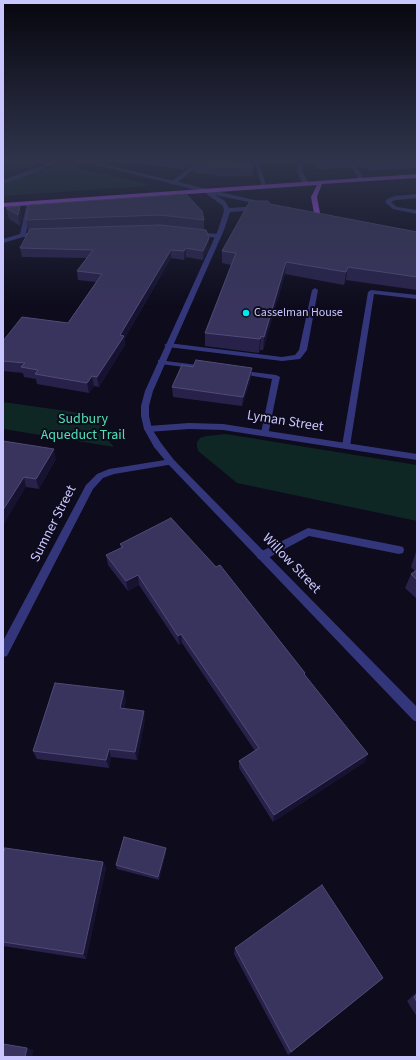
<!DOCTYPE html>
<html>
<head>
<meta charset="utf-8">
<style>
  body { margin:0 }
  #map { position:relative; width:420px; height:1060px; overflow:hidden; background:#0d0b1c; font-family:"Source Sans 3",sans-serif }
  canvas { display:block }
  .frame { position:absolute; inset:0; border:4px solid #c9c6ff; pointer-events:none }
</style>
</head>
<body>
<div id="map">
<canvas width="420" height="1060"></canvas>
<div class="frame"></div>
</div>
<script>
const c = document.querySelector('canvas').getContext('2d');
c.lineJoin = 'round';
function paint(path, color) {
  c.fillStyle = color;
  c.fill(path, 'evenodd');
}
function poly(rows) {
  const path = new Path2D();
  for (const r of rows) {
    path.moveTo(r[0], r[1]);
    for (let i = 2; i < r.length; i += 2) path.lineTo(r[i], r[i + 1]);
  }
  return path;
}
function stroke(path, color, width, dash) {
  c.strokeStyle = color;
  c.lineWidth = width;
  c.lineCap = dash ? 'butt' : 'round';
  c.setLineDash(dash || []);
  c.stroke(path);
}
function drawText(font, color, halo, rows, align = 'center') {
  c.font = font + ' "Source Sans 3",sans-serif';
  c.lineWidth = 4;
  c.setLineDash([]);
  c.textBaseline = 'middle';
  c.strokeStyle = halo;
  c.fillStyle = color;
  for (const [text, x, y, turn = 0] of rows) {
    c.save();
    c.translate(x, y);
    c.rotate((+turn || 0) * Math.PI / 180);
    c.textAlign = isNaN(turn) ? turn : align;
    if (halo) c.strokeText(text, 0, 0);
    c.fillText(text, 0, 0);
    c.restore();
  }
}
const green = poly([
  [62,164,72,164,77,165,78,168,146,184,147,186,3,196,3,183],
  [3,402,102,416,101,426,103,434,114,447,3,429],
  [226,434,417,465,417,521,237,483,198,451,197,447,197,442,200,438,206,436]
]);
const service = poly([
  [200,160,205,160,175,184,171,184,171,182,200,160],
  [254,160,258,160,267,188,262,187,254,160],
  [347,160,352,160,365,180,364,181,360,181,347,160],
  [302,161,304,162,302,170,309,184,306,186,303,184,296,170,300,162,302,161],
  [417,194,417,198,396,200,391,202,397,207,417,210,417,214,393,209,385,202,387,199,395,196,417,194],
  [30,201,33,203,26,233,40,233,43,235,40,237,23,237,3,243,3,239,20,234,27,203,30,201],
  [196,232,218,234,221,236,218,238,194,235,194,233,196,232],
  [315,288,318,290,307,350,300,359,282,361,168,347,164,345,168,343,282,357,295,355,299,350,312,290,315,288],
  [371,290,417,295,417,299,374,294,350,446,346,449,342,446,368,292,371,290],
  [158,360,206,366,210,368,206,370,161,364,158,364,158,360],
  [237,370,276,375,280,377,268,435,262,435,261,433,272,379,240,374,236,372,237,370],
  [308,528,399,546,403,547,404,550,403,553,399,554,309,536,266,559,258,559,257,556,258,553,308,528]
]);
const minor = poly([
  [57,160,63,160,34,173,3,184,3,180,57,160],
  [189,423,223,424,417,454,417,460,223,430,189,429,148,432,144,429,148,426,189,423],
  [171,459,176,462,174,464,114,474,103,478,93,489,7,656,3,657,3,641,86,485,97,474,109,469,171,459]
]);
const tertiary = poly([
  [78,160,86,160,271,204,268,206,215,195,225,201,229,208,259,206,262,208,259,210,230,212,224,230,153,391,149,406,149,416,152,429,161,443,174,460,417,707,417,722,413,720,168,464,154,447,144,429,141,416,141,406,145,391,218,230,224,211,223,206,204,192,78,160]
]);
const primary = poly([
  [417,174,417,178,322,184,317,197,320,213,317,215,314,213,311,197,317,185,3,207,3,203,417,174]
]);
const wall = poly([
  [117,160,254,160,253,163,251,163,253,168,253,176,218,176,193,172,192,164,184,170],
  [259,160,301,160,298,162,261,163],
  [302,160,352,160,350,168,317,169,313,161,305,162],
  [353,160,417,160,417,168,369,171,366,168,359,168],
  [186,194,204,220,204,229,209,247,203,260,186,257,184,260,171,258,125,338,125,345,99,387,94,386,89,393,37,384,36,379,24,377,23,373,3,371,3,341,68,323,96,282,78,280,77,271,87,258,22,257,20,248,29,231,28,231,26,220],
  [270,204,417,232,417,290,346,280,344,285,285,274,263,350,260,350,259,353,205,346,205,333,231,265,222,263,222,251],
  [6,208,22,217,20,226,9,219],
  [251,378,242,406,173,397,172,387],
  [3,441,56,459,39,489,26,487],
  [120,544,305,675,365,762,273,822,239,768,239,761,255,751,182,643,179,645,139,585,128,591,108,565,106,555,121,548],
  [417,551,417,599,405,588,411,574,415,571,411,567,416,552],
  [126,700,124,708,145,719,137,760,111,757,109,768,37,759,33,751],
  [166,848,166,852,159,880,117,869,116,865],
  [3,854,103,862,106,868,86,959,3,946],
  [235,948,383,978,288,1055,234,954],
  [417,992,417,1017,407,1001]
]);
const shadedWall = poly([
  [13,160,45,160,45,163,3,173,3,162],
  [186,160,197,160,184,170,184,162],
  [20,206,22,217,20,226,18,215],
  [209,238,209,247,203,260,203,251],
  [186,248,186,257,184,260,184,251],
  [171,250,171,258,125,338,125,345,99,387,97,377,120,335],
  [286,262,285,274,263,350,264,337],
  [348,267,346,280,344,285,346,272],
  [261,336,260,350,259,353,260,339],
  [252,368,251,378,242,406,243,397],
  [92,376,94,386,89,393,87,383],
  [54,449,56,459,39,489,36,479],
  [24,477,26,487,3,526,3,510],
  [138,575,139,585,128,591,126,581],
  [181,634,182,643,179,645,178,636],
  [124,691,126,700,122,716,120,708],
  [144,711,145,719,137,760,135,752],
  [109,749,111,757,109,768,106,760],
  [368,754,365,762,273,822,274,815],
  [166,848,166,852,159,880,158,877],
  [103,862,106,868,86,959,83,954],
  [27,1048,34,1050,32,1057,25,1057]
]);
const building = poly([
  [3,160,13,160,3,162,3,160],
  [170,160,186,160,184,162,170,160],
  [197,160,250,160,253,168,218,167,192,164,197,160],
  [318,160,351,160,318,161,318,160],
  [368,160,412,160,370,163,368,160],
  [186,194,202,211,204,220,160,215,26,220,29,205,186,194],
  [250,201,268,201,270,204,417,232,417,277,348,267,346,272,286,262,264,337,261,336,260,339,205,333,236,253,222,251,250,201],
  [20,206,18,215,6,208,20,206],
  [160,225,206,230,209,238,203,251,186,248,184,251,171,250,120,335,124,336,97,377,92,376,87,383,35,374,38,370,21,367,25,363,3,361,3,341,22,317,68,323,102,274,77,271,93,250,20,248,30,229,160,225],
  [196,360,252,368,243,397,172,387,182,365,193,367,196,360],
  [3,441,54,449,36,479,24,477,3,510,3,441],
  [171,518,216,567,220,565,305,673,304,674,368,754,274,815,239,761,259,748,181,634,178,636,138,575,126,581,106,555,123,547,120,544,171,518],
  [417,570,417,580,411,574,417,570],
  [55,683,124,691,120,708,144,711,135,752,109,749,106,760,33,751,55,683],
  [124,837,166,848,158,877,116,865,124,837],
  [5,848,103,862,83,954,3,942,3,854,5,848],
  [322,885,383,978,291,1052,235,948,322,885],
  [417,994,417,1002,414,997,417,994],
  [3,1044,27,1048,25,1057,3,1057,3,1044]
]);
const markers = [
  [246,313,4,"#00e8f1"]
];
const farPoinames = [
  ["Casselman House",254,313]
];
const parkNames = [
  ["Sudbury",83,420],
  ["Aqueduct Trail",83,436]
];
const streetNames = [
  ["Lyman Street",285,422,9],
  ["Sumner Street",54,524,-63],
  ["Willow Street",291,564,46]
];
paint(green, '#0e2624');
paint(service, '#34367c');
paint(minor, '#34367c');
paint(tertiary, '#34367c');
paint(primary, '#b14dff');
paint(wall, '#28224b');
paint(shadedWall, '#161230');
paint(building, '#39345e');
stroke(building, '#504b77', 1);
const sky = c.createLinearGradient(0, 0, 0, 308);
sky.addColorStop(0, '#07060f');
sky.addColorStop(0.52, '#2f344b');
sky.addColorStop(1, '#2f344b00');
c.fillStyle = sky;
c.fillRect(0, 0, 420, 308);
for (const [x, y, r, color] of markers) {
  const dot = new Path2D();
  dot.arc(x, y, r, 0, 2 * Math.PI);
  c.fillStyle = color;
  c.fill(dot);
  stroke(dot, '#0d0b1c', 1.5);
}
drawText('12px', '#c9c6ff', '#0d0b1c', farPoinames, 'left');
drawText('14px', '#51e0b3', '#0d0b1c', parkNames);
drawText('14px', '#c9c6ff', '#0d0b1c', streetNames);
</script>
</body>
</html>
